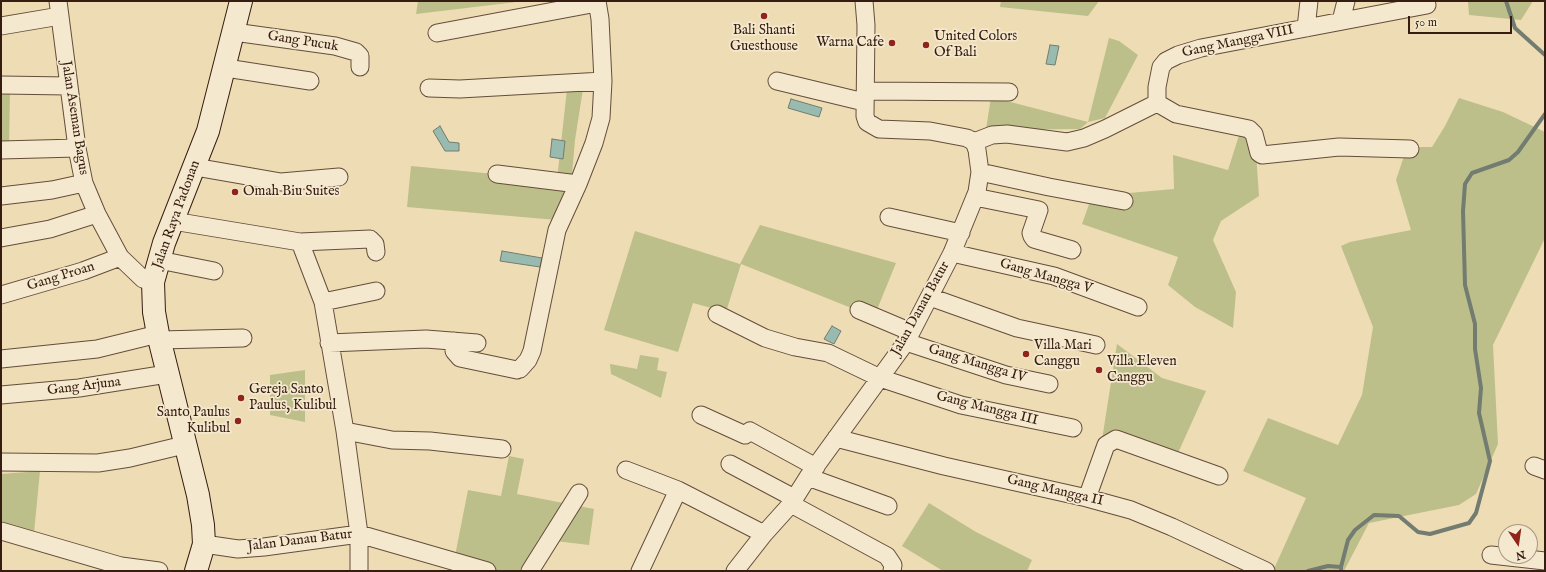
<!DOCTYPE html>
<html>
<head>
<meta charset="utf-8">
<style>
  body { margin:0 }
  #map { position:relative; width:1546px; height:572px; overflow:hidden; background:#eedcb4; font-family:"IM FELL English",serif }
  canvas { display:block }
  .frame { position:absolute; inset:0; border:2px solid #371d11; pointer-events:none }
  .north { position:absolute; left:1498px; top:524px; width:40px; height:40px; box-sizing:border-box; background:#f4e8ce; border:1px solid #a89782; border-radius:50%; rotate:167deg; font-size:11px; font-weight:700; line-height:16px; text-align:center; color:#371d11 }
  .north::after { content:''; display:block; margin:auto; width:14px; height:18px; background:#8f2418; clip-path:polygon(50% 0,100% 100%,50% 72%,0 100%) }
  .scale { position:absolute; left:1408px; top:16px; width:104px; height:18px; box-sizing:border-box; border:2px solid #371d11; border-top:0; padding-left:5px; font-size:12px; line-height:14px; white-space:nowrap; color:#371d11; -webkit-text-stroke:3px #f4e8ce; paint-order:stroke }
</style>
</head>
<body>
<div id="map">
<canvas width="1546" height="572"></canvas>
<div class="frame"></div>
<div class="north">N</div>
<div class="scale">50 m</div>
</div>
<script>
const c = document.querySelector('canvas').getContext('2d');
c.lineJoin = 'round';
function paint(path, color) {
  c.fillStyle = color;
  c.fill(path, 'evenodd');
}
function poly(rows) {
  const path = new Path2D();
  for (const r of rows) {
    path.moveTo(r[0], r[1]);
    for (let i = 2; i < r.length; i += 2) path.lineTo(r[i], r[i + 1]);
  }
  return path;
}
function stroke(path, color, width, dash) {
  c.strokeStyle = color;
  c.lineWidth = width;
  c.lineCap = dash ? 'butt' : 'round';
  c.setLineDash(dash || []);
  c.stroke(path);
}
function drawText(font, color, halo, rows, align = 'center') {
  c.font = font + ' "IM FELL English",serif';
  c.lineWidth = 3.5;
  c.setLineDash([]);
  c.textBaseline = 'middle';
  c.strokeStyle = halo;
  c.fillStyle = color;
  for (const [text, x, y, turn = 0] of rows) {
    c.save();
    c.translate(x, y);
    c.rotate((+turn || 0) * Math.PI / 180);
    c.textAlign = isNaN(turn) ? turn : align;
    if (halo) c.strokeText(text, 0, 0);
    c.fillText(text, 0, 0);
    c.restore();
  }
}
const green = poly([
  [418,1,525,1,416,14],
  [1001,1,1099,1,1088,16,1000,7],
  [1468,1,1533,1,1521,20,1469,15],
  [1109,38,1119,41,1138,55,1105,118,1088,122,1080,129,992,130,984,142,991,97,1088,122],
  [585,76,575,140,568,221,407,207,411,166,557,180,568,80],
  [1,91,10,91,9,148,1,148],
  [1459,98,1503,112,1545,132,1545,238,1493,345,1498,444,1476,494,1459,505,1369,523,1344,571,1273,571,1306,498,1243,471,1268,418,1338,445,1362,395,1373,327,1341,246,1350,242,1411,230,1396,180,1407,147,1432,147,1445,126],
  [1254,124,1259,196,1221,221,1213,240,1236,292,1233,328,1195,307,1168,285,1178,257,1082,224,1093,193,1129,193,1174,189,1173,155,1228,170,1242,126],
  [760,225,896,263,874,317,741,264,726,312,693,303,678,352,604,330,635,231,740,264],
  [1117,344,1162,378,1206,391,1178,453,1101,446],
  [640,355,659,358,657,370,667,372,661,398,611,374,610,364,637,369],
  [305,370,305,422,270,415,270,375],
  [509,456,524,459,517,494,594,509,589,545,538,539,534,571,490,571,453,566,468,490,501,496],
  [40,471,34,533,1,527,1,474],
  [929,503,976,532,1032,560,1027,571,943,571,902,546]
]);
const water = poly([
  [1050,45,1059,46,1055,65,1046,64,1050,45],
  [791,99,822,108,819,117,788,108,791,99],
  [440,126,449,142,459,143,459,151,445,151,433,131,440,126],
  [552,139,565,141,563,159,550,157,552,139],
  [502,251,542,258,540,267,500,261,502,251],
  [832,326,841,331,834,344,824,339,832,326]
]);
const stream = poly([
  [1506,1,1515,28,1545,55],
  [1308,571,1328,566,1341,567],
  [1341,571,1341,567,1348,540,1355,530,1374,515,1399,516,1418,532,1430,534,1469,523,1476,513,1490,461,1479,413,1481,388,1475,349,1475,324,1465,285,1463,211,1465,184,1472,173,1509,160,1518,152,1545,114]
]);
const street = poly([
  [58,1,77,148,84,183,97,214,120,257,143,279,153,282],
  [1341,21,1346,1],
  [1,26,60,16],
  [1306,28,1309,1],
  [234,32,335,46,356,52,360,56,360,67],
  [437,33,597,3],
  [226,68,310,81],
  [777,81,864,102],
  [1,85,68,86],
  [429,88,460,89,603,81],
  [866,91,1009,92],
  [1157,103,1176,114,1249,129,1254,134,1259,153,1262,155,1339,147,1410,149],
  [974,142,992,135,1007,134,1067,142,1084,138,1105,129,1157,103,1157,87,1161,67,1166,61,1178,55,1201,48,1427,5],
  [1,150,77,148],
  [195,167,281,182,339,177],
  [980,172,1049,187,1124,201],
  [497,174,578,184],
  [1,196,52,190,84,183],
  [975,197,1039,210,1031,233,1032,236,1034,239,1072,250],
  [889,217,961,233],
  [173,221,300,242,370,239,375,244,376,252],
  [1,238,50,229,97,214],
  [300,242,323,302,345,431,359,534,359,571],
  [952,253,1054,276,1138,307],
  [159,260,214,271],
  [1,295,83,271,120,257],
  [930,297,1017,328,1096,345],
  [323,302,376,291],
  [859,310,911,332],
  [717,314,765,338,795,347,828,353,880,378,961,405,1073,428],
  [160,340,243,338],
  [454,341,454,351,460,358,517,370],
  [906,342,1006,375,1049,384],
  [329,343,426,339,477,343],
  [1,359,97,349,158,334],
  [520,369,528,360,532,351,557,230,578,184,594,143,601,118,603,81,600,19,597,1],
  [1,395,79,388,167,374],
  [701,415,745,435,750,431,816,467],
  [345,431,392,440,430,441,502,449],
  [836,438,944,466,1087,498,1131,510,1172,527,1266,571],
  [1,462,98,463,130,458,184,445],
  [730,464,794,498],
  [1534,466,1545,470],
  [626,470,678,490,764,534],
  [808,477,888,506],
  [1087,498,1106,445,1116,439,1219,476],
  [791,504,887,556,893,565,892,571],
  [1,531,121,566,159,571],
  [204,544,238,549,264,547,359,534,487,571],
  [1491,555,1545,561],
  [530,571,579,493],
  [640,571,678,490],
  [735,571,764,534,791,504,808,477,906,342,952,253,977,192,980,172,977,150,974,142,967,138,930,131,879,129,867,122,865,116,866,25,864,1]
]);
const secondary = poly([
  [196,571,204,544,203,525,198,495,158,334,154,312,153,282,164,243,208,131,241,1]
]);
const markers = [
  [764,16,4,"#8f2418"],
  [892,43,4,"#8f2418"],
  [926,45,4,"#8f2418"],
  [235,192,4,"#8f2418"],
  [1026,354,4,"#8f2418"],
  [1099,370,4,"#8f2418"],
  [241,398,4,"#8f2418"],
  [238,421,4,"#8f2418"]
];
const poiNames = [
  ["Bali Shanti",764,31,"center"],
  ["Guesthouse",764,47,"center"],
  ["United Colors",934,37],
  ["Of Bali",934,53],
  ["Warna Cafe",884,43,"right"],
  ["Omah Biu Suites",243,192],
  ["Villa Mari",1034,346],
  ["Canggu",1034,362],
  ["Villa Eleven",1107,362],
  ["Canggu",1107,378],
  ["Gereja Santo",249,390],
  ["Paulus, Kulibul",249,406],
  ["Santo Paulus",230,413,"right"],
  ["Kulibul",230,429,"right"]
];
const streetNames = [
  ["Gang Pucuk",303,42,9],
  ["Gang Mangga VIII",1238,42,-12],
  ["Jalan Aseman Bagus",74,118,81],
  ["Jalan Raya Padonan",177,215,-70],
  ["Gang Proan",61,277,-17],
  ["Gang Mangga V",1046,277,16],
  ["Jalan Danau Batur",921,309,-61],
  ["Gang Mangga IV",977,364,17],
  ["Gang Arjuna",84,387,-7],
  ["Gang Mangga III",987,409,14],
  ["Gang Mangga II",1055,491,13],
  ["Jalan Danau Batur",300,541,-7]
];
paint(green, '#bdbf8a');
paint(water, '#99bbaf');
stroke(water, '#727c70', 1);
stroke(stream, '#727c70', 4);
stroke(street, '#654d3a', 19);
stroke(secondary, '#371d11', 24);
stroke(street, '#f4e8ce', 17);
stroke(secondary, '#f4e8ce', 22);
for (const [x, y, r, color] of markers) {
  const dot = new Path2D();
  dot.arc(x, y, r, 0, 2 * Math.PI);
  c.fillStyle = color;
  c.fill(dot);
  stroke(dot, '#f4e8ce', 1.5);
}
drawText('14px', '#371d11', '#f4e8ce', poiNames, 'left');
drawText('14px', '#371d11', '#f4e8ce', streetNames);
</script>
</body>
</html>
